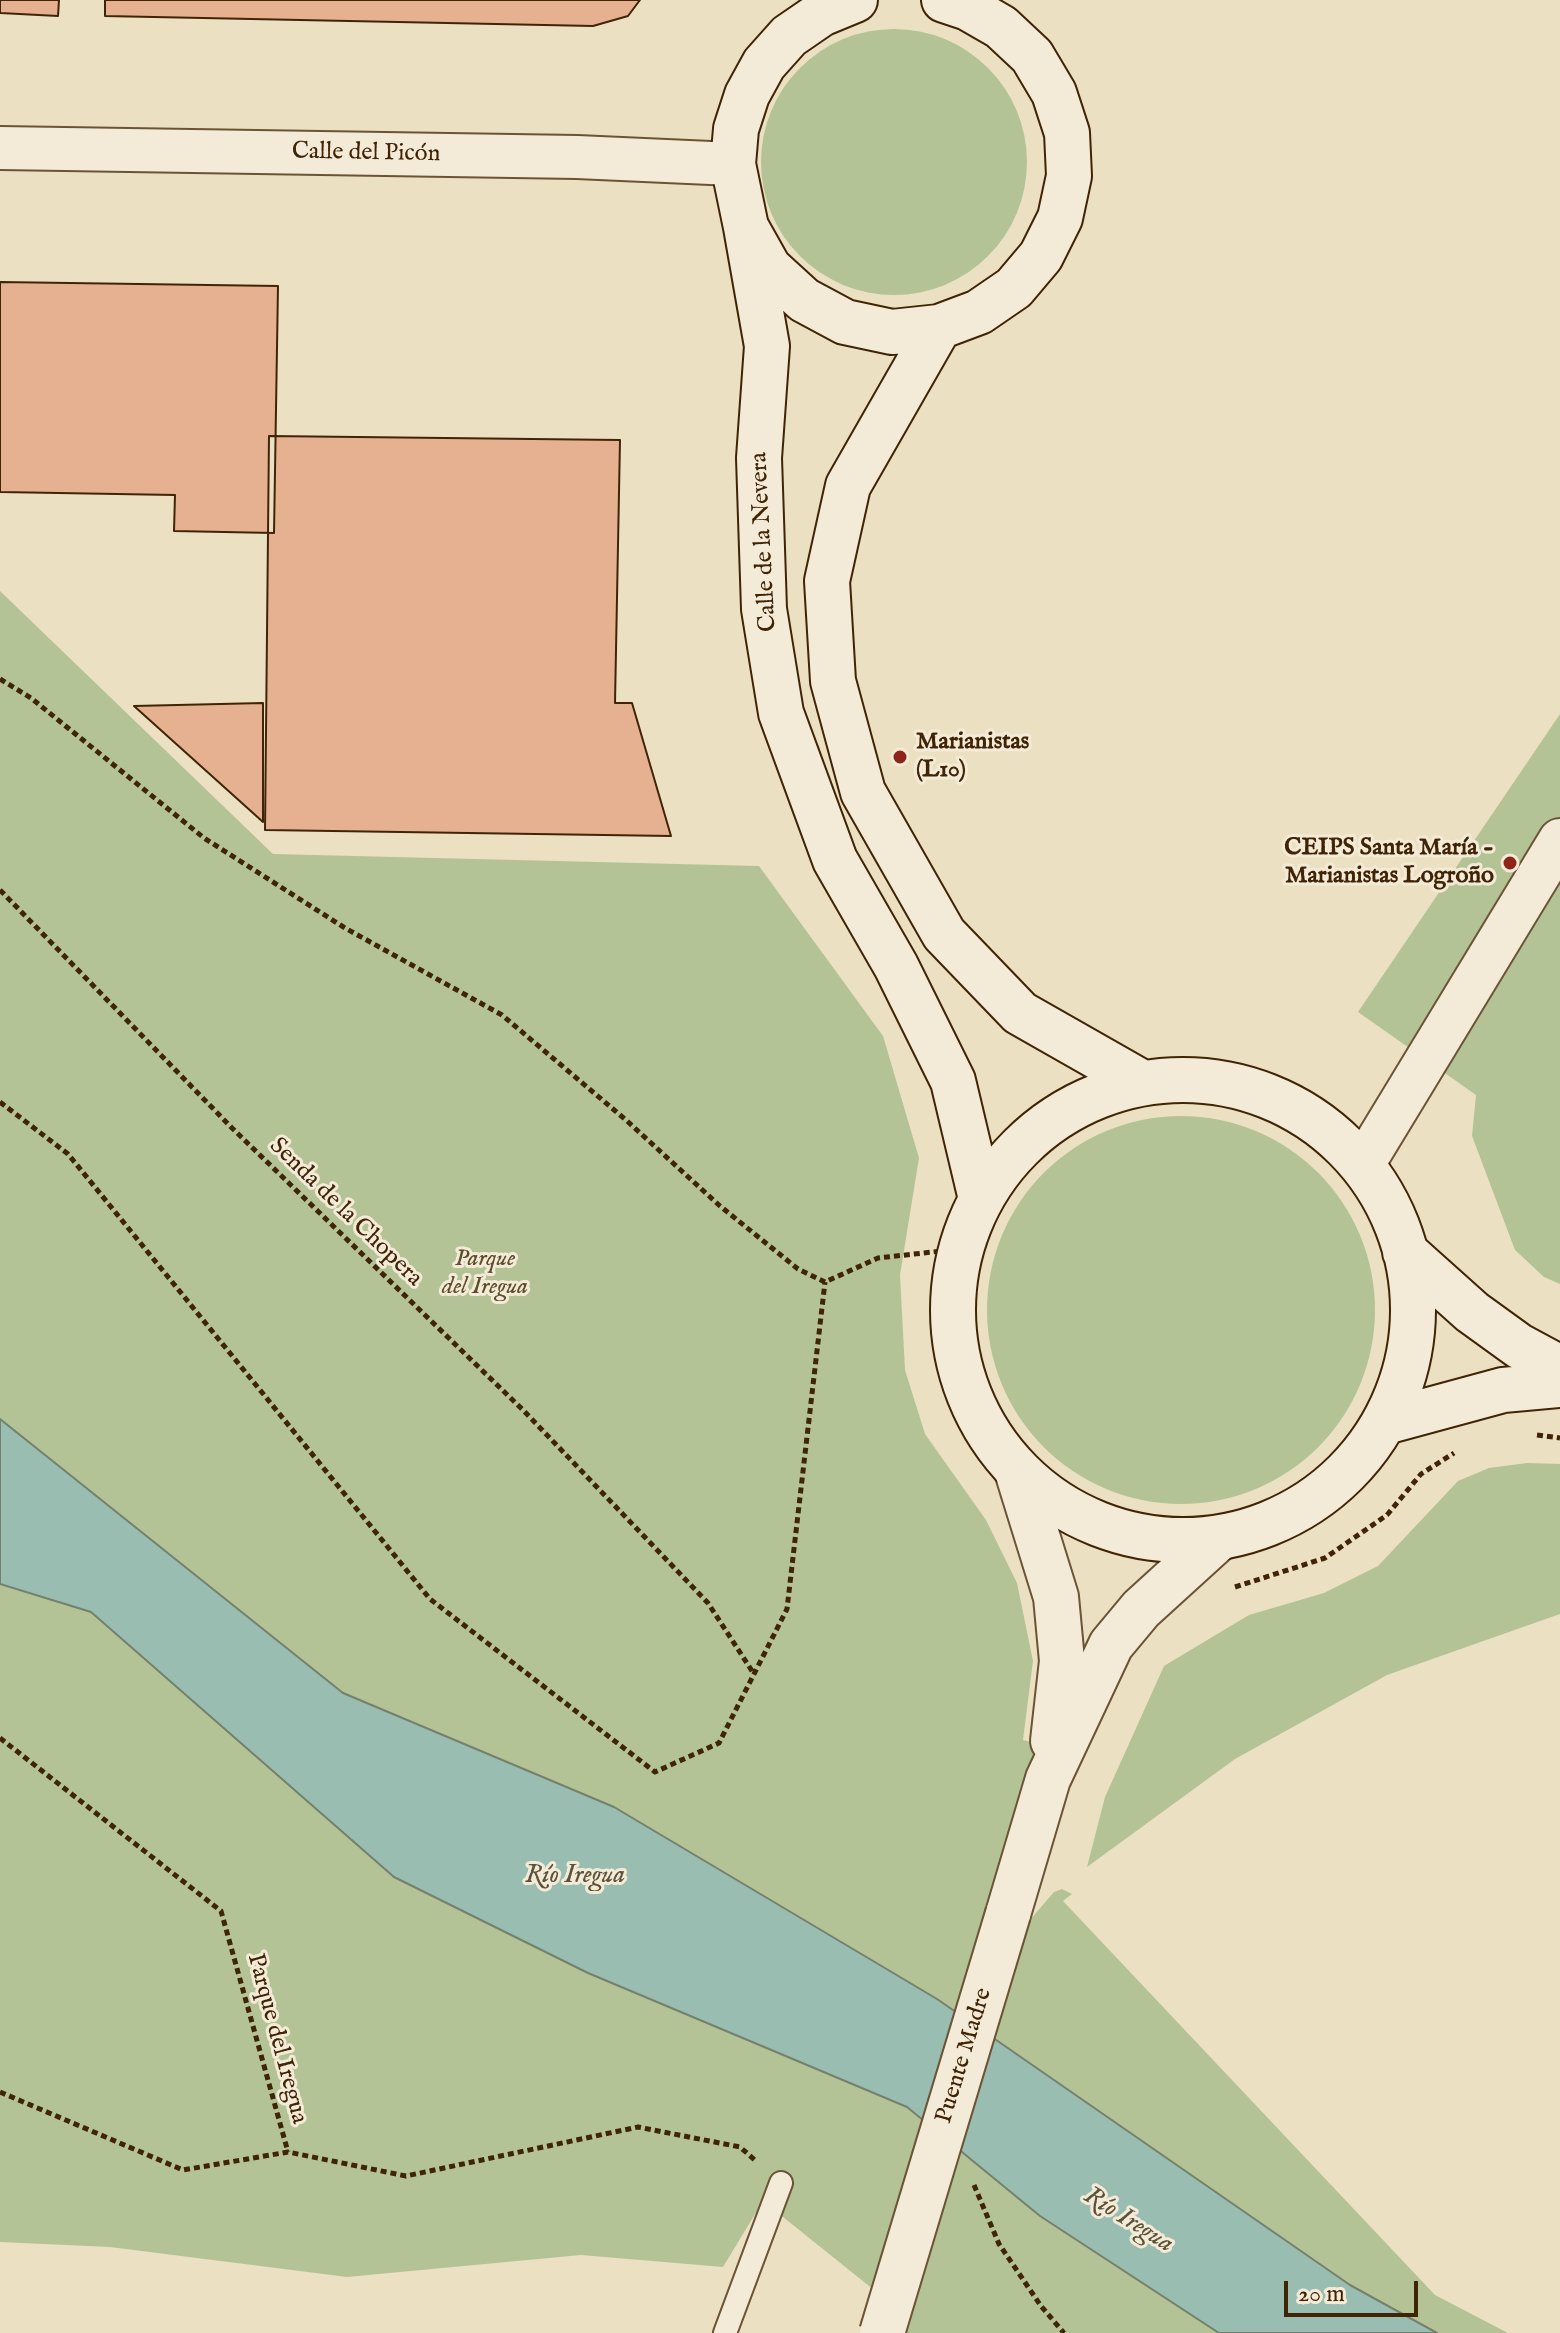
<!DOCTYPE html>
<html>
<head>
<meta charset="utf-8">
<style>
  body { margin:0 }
  #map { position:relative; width:1560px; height:2333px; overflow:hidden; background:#ece0c2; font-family:"IM FELL English",serif }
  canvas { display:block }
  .scale { position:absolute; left:1284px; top:2281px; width:134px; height:36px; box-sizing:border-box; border:4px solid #402406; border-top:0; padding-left:10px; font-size:24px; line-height:28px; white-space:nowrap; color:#402406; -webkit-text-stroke:6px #f3ebd7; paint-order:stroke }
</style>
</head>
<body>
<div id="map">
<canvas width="1560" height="2333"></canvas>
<div class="scale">20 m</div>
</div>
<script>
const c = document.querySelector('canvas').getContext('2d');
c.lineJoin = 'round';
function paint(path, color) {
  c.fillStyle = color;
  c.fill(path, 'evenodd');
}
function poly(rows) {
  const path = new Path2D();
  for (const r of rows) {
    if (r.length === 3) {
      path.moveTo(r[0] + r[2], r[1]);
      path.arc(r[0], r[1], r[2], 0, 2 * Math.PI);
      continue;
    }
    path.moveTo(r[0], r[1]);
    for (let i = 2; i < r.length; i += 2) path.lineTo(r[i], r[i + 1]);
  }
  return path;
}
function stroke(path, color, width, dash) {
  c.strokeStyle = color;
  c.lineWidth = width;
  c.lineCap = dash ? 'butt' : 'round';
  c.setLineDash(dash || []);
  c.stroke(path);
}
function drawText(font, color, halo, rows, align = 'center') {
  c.font = font + ' "IM FELL English",serif';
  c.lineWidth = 6;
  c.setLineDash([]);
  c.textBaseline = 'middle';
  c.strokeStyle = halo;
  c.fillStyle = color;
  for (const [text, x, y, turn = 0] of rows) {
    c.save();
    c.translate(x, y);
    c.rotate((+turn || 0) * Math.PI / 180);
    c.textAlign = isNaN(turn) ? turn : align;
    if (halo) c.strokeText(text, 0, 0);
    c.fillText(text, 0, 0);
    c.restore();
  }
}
const green = poly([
  [894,162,133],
  [0,591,273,854,759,866,883,1036,919,1158,900,1275,905,1370,925,1434,986,1520,1017,1583,1033,1661,1023,1740,1075,1752,1010,1962,1030,1920,1047,1900,1054,1892,1062,1889,1072,1894,1063,1901,1435,2295,1508,2333,905,2333,909,2318,763,2201,723,2267,581,2255,347,2277,110,2247,0,2242,0,1584,91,1612,394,1877,588,1973,906,2107,614,1807,343,1693,0,1419],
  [1560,714,1560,1284,1544,1277,1515,1250,1472,1136,1476,1095,1358,1012],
  [1181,1310,194],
  [1527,1463,1560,1464,1560,1614,1387,1675,1235,1759,1087,1867,1105,1797,1164,1666,1249,1615,1324,1593,1378,1566,1458,1481,1489,1468]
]);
const water = poly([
  [0,1419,343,1693,614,1807,937,1999,1350,2285,1437,2333,1219,2333,1040,2216,907,2107,588,1973,394,1877,91,1612,0,1584,0,1419]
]);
const building = poly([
  [0,0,59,0,58,16,0,13,0,0],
  [105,0,640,0,628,16,593,26,105,16,105,0],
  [0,282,278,286,274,533,174,531,175,495,0,492,0,282],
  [269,436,620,440,615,703,632,703,671,836,265,830,269,436],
  [263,703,263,822,134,706,263,703]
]);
const path = poly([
  [0,679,31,698,204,838,345,928,502,1015,626,1120,720,1206,798,1269,825,1282,878,1258,960,1249],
  [0,890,232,1128,523,1410,708,1603,754,1674],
  [0,1102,68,1154,430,1599,655,1772,719,1743,787,1609,825,1282],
  [1537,1435,1560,1438],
  [1235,1587,1325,1558,1387,1515,1421,1474,1454,1453],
  [0,1738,221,1911,288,2152],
  [0,2092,183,2170,288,2152,406,2176,638,2127,740,2147,756,2161],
  [974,2185,999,2244,1041,2306,1064,2333]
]);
const service = poly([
  [725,2333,781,2183]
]);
const minor = poly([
  [0,148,577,157,733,164],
  [1362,1166,1560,840]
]);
const tertiary = poly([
  [1017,1471,1056,1597,1062,1661,1053,1741],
  [1008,1914,1048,1779,1111,1645,1141,1609,1219,1538]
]);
const secondary = poly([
  [855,0,821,14,789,36,764,64,747,95,736,129,733,164,746,227,769,268,804,300,845,322,892,332,939,327,979,312,1014,288,1041,256,1060,218,1069,176,1067,133,1054,93,1032,56,1001,27,968,8,944,0],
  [746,227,767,346,759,458,764,609,781,713,835,860,896,966,953,1081,981,1199],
  [939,327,848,486,827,581,833,681,863,792,944,934,1020,1013,1143,1083],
  [1183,1310,230],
  [1405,1252,1472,1312,1519,1346,1560,1368],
  [1385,1422,1503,1390,1560,1385]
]);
const tertiaryBridge = poly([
  [882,2333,1008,1914]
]);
const markers = [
  [900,757,8,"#8f2418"],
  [1510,863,8,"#8f2418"]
];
const streetNames = [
  ["Calle del Picón",366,154,1],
  ["Calle de la Nevera",765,542,-93],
  ["Senda de la Chopera",345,1213,44],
  ["Parque del Iregua",276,2039,75],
  ["Puente Madre",965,2056,-73]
];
const poiNames = [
  ["Marianistas",916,743],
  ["(L10)",916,771],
  ["CEIPS Santa María -",1494,849,"right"],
  ["Marianistas Logroño",1494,877,"right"]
];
const parkNames = [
  ["Parque",485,1260],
  ["del Iregua",485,1288]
];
const waterNames = [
  ["Río Iregua",575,1877],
  ["Río Iregua",1128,2221,32]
];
paint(green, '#b4c395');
paint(water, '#99bdb1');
stroke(water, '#75806d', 2);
paint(building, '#e5b190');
stroke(building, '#402406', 2);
stroke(service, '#6b5335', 26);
stroke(minor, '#6b5335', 46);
stroke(tertiary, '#6b5335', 48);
stroke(secondary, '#402406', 48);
stroke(path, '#402406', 5, [6, 4]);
stroke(service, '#f3ebd7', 22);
stroke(minor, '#f3ebd7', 42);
stroke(tertiary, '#f3ebd7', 44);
stroke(secondary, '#f3ebd7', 44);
stroke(tertiaryBridge, '#6b5335', 48, []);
stroke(tertiaryBridge, '#f3ebd7', 44);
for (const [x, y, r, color] of markers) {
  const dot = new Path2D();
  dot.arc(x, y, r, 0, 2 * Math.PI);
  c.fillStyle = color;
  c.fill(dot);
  stroke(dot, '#f3ebd7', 3);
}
drawText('24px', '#402406', '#f3ebd7', streetNames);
drawText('bold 24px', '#402406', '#f3ebd7', poiNames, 'left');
drawText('italic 24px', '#5d4c2a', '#f3ebd7', parkNames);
drawText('italic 26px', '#5b5239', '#f3ebd7', waterNames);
</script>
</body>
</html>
